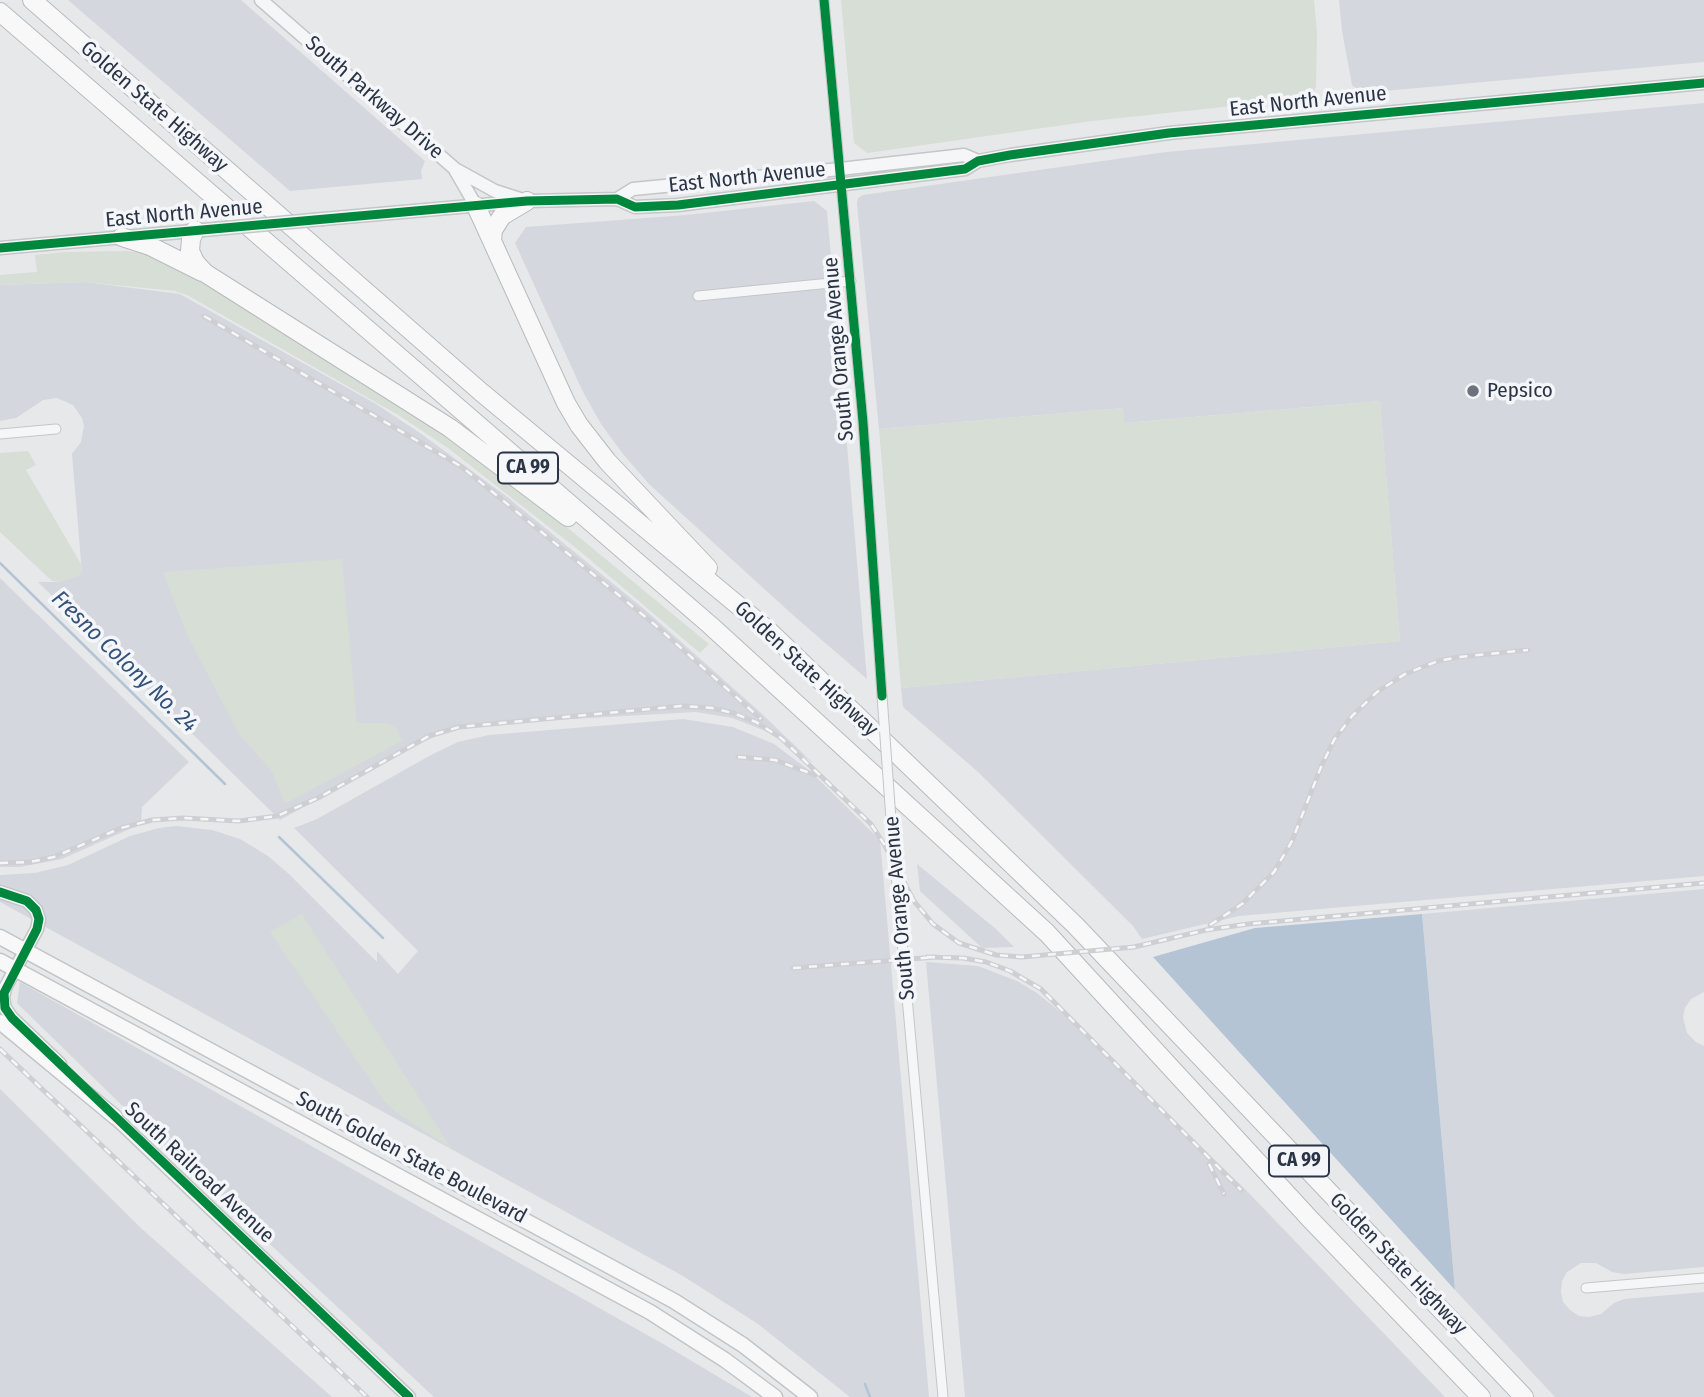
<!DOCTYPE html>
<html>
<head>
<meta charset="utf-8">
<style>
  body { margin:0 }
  canvas { display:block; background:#e6e8ea }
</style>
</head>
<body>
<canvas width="1704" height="1397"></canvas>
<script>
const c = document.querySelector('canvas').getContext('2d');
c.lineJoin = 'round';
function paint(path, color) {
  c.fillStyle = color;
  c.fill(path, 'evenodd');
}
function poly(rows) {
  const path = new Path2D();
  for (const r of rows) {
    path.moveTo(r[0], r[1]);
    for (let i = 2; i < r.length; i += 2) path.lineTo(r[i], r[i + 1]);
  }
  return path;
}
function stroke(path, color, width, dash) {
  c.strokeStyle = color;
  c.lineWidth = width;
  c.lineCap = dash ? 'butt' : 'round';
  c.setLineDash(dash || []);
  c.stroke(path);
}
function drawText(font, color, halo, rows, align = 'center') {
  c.font = font + ' "Fira Sans Condensed",sans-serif';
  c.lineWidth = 7;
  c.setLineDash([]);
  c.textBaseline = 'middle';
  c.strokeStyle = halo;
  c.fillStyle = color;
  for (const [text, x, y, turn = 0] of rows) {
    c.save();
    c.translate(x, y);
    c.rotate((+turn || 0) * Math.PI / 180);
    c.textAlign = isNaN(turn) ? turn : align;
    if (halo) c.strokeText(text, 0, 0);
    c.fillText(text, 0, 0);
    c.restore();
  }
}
const built = poly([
  [68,0,241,0,425,161,421,171,422,179,290,191],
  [1339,0,1704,0,1704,62,1362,93,1352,85,1342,31],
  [1704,103,1704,876,1239,916,1142,939,1133,926,978,772,903,707,901,688,1400,641,1380,401,1124,423,1122,408,879,429,857,204,858,198,863,195,1166,152],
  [814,201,827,211,867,679,794,616,649,484,623,454,601,424,582,390,515,243,526,227,686,215],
  [85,282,180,294,376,404,420,433,506,496,644,609,760,712,813,763,781,739,763,730,732,718,696,712,485,724,455,728,423,742,280,820,38,582,61,582,82,573,72,454,81,442,84,426,82,418,73,405,57,398,43,400,16,418,0,421,0,285],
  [0,578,189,762,142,807,141,824,62,859,20,867,0,867],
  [683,719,733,727,774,744,810,771,880,840,929,1397,850,1397,758,1324,683,1276,0,902,0,875,35,873,68,865,130,836,159,828,176,826,212,830,240,839,268,856,289,874,377,962,377,951,398,974,418,951,294,828,317,819,431,755,458,742,489,735],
  [917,864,996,929,1014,947,982,948,920,891],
  [1704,889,1704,992,1691,999,1685,1008,1683,1017,1687,1033,1696,1042,1704,1046,1704,1267,1624,1274,1612,1272,1596,1263,1581,1263,1567,1272,1562,1281,1561,1292,1563,1302,1570,1310,1579,1316,1589,1317,1601,1314,1614,1303,1624,1299,1704,1292,1704,1397,1555,1397,1455,1290,1422,914],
  [926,962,978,966,1017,981,1037,993,1058,1010,1243,1187,1445,1397,965,1397],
  [20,982,665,1345,752,1397,434,1397,140,1123,17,1003],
  [0,1089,142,1229,332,1397,0,1397]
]);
const green = poly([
  [841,0,1314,0,1317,33,1316,88,1308,98,1092,121,867,153,854,143],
  [127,251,145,253,185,271,406,405,541,506,709,644,700,653,581,552,448,448,400,416,187,295,175,291,85,282,0,285,0,275,37,272,35,255,66,252],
  [1380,401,1400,641,901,688,879,429,1123,408,1125,423],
  [28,451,36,465,26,470,81,564,82,573,78,576,61,582,52,581,0,532,0,453],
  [342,559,357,723,388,723,397,729,402,741,285,804,272,772,239,734,188,637,163,572],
  [301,914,302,914,452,1149,397,1113,384,1101,270,932]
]);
const water = poly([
  [1422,914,1455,1290,1153,957,1255,928]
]);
const stream = poly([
  [0,563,225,784],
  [279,837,383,938],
  [865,1384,870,1397]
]);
const minor = poly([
  [824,0,863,422,882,696],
  [698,296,851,281],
  [0,434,56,429],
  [891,819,943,1397],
  [1586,1288,1704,1278]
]);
const tertiary = poly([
  [261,0,454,168,476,206],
  [457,170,495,191,520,199],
  [617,199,633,189,840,169,964,155,978,161],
  [323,219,527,201,617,199,635,207,678,205,965,169,978,161,1010,155,1169,133,1704,83],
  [0,248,215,229],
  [0,892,27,901,36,910,39,919,37,929,5,988,3,998,5,1008,12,1018,60,1064],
  [108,1111,409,1397]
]);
const primary = poly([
  [0,937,674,1301,743,1345,810,1397],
  [0,961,650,1312,725,1360,775,1397],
  [0,1022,115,1117]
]);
const motorway = poly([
  [32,0,481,392,769,631,1075,925,1524,1397],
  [0,12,710,625,1047,933,1310,1219,1481,1397],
  [476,206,566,403,579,425,607,461,708,568],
  [195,230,191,239,190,251,195,262,205,273,450,428,568,517],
  [122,237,150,246,202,272],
  [492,240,493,230,502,216,527,201]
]);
const rail = poly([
  [204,316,462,467,654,624,761,719],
  [738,757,775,760,815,775],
  [0,863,30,862,54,857,121,828,152,820,183,818,239,821,277,816,318,798,429,736,459,727,681,706,712,708,733,713,756,722,781,738,871,824,884,844,914,901,933,924,959,943,996,955,1022,957,1134,947,1206,930,1248,924,1704,883],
  [1210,925,1242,904,1274,872,1292,841,1321,767,1334,740,1352,716,1377,692,1405,674,1438,661,1459,657,1528,650],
  [927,957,963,958,986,962,1010,971,1041,989,1241,1190],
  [793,968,936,957],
  [0,1049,367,1397],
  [1209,1164,1224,1194]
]);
const minorBridge = poly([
  [882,696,891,819]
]);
const tertiaryBridge = poly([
  [215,229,323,219]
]);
const cycleway = poly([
  [824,0,863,422,882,696],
  [0,248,527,201,617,199,635,207,678,205,965,169,978,161,1010,155,1169,133,1704,83],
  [0,892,27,901,36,910,39,919,37,929,4,993,5,1008,12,1018,409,1397]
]);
const markers = [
  [1473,391,7,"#6c737f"]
];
const shields = [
  [528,468,60],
  [1299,1161,60]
];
const shieldNames = [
  ["CA 99",528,468],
  ["CA 99",1299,1161]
];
const streetNames = [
  ["South Parkway Drive",374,98,41],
  ["East North Avenue",1308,102,-6],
  ["Golden State Highway",154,107,41],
  ["East North Avenue",747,178,-6],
  ["East North Avenue",184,214,-5],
  ["South Orange Avenue",839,349,-95],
  ["Golden State Highway",806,669,43],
  ["South Orange Avenue",900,908,-95],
  ["South Golden State Boulevard",411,1158,28],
  ["South Railroad Avenue",199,1173,43],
  ["Golden State Highway",1398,1264,46]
];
const poiNames = [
  ["Pepsico",1487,391]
];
const waterNames = [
  ["Fresno Colony No. 24",124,662,44]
];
paint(built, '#d4d7dd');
paint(green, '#d6ded6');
paint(water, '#b4c4d5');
stroke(stream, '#b4c4d5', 2.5);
stroke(minor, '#c4c6c8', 11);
stroke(tertiary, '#c4c6c8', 15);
stroke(primary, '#c2c5c8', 17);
stroke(motorway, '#b8bbbf', 20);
stroke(minor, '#f5f6f7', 9);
stroke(tertiary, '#f5f6f7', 12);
stroke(primary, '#f8f8f8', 14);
stroke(motorway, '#f8f8f8', 18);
stroke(rail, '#cecfd2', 5);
stroke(rail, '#f4f6f9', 2.5, [8]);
stroke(minorBridge, '#c4c6c8', 11, []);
stroke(tertiaryBridge, '#c4c6c8', 15, []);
stroke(minorBridge, '#f5f6f7', 9);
stroke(tertiaryBridge, '#f5f6f7', 12);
stroke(cycleway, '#00873e', 9);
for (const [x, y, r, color] of markers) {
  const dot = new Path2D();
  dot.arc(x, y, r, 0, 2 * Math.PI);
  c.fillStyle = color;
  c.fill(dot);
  stroke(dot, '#f4f6f9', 2.5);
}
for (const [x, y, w] of shields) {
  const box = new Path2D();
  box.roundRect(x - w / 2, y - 15.5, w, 31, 5);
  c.fillStyle = '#f4f6f9';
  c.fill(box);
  stroke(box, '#2b3445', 2);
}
drawText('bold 19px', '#2b3445', null, shieldNames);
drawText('21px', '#2b3445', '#f4f6f9', streetNames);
drawText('21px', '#2b3445', '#f4f6f9', poiNames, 'left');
drawText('italic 23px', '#34527a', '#f4f6f9', waterNames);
</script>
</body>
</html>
